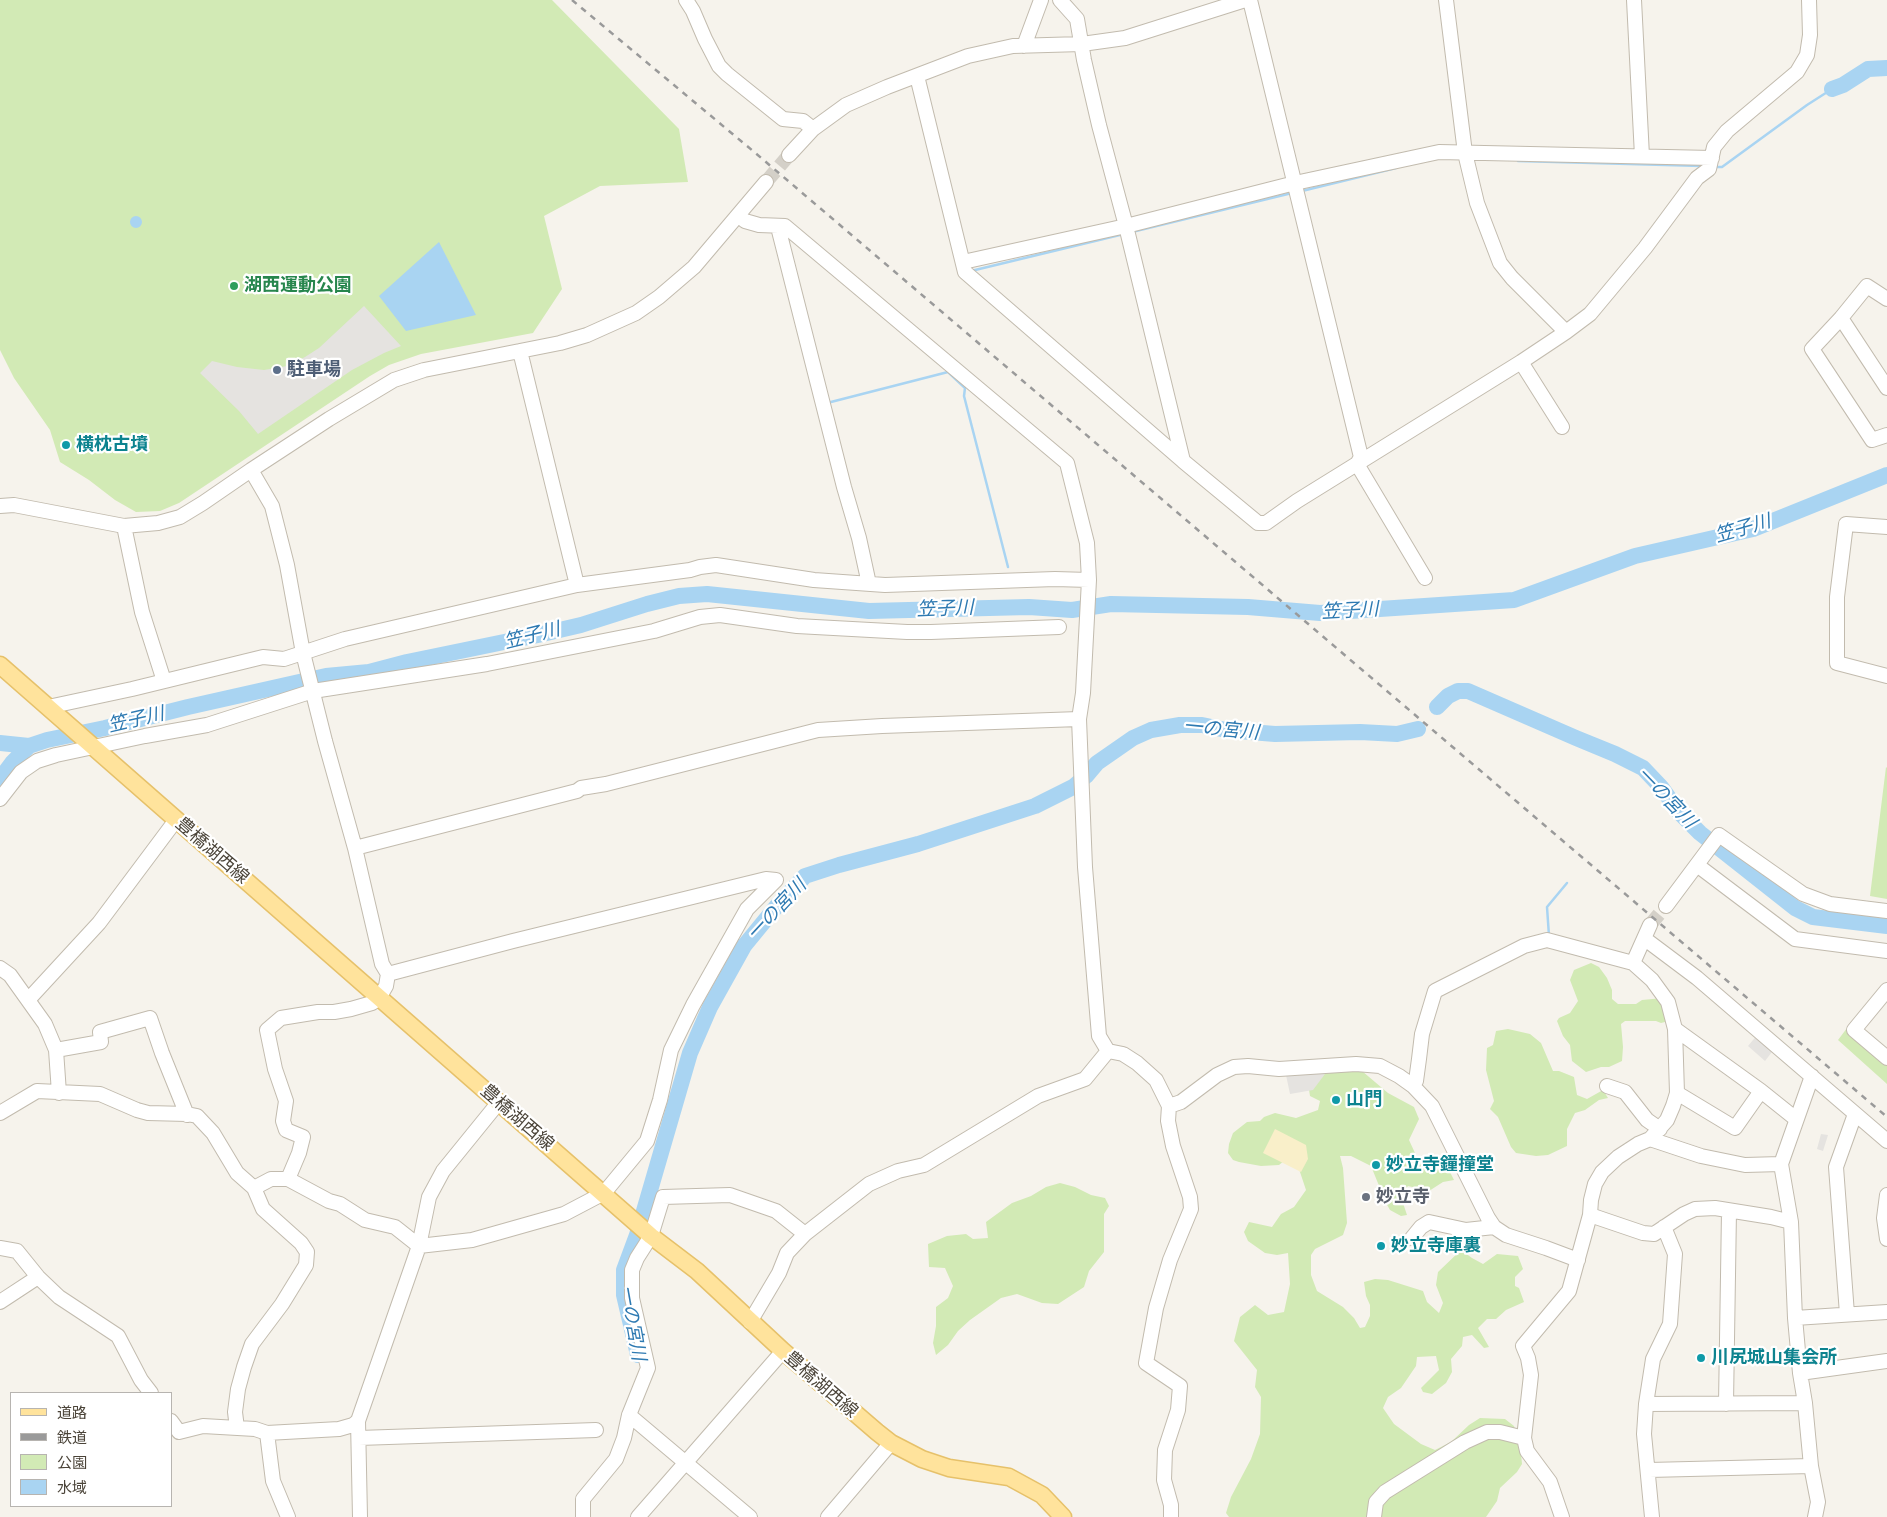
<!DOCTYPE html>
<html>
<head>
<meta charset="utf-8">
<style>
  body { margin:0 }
  #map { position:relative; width:1887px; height:1517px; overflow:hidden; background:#f6f3ec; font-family:"Open Sans","Noto Sans JP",sans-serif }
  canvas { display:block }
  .legend { position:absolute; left:10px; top:1392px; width:162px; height:115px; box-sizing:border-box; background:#fff; border:1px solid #b7b4b0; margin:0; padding:6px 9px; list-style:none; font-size:15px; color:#4b4439 }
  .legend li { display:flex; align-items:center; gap:10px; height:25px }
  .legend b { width:25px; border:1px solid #b7b4b0 }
</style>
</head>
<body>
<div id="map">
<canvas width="1887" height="1517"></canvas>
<ul class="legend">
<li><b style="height:6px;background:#ffe39c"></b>道路</li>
<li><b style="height:6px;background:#9a9a9a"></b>鉄道</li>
<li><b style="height:14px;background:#d2eab5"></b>公園</li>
<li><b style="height:14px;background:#a9d4f2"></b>水域</li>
</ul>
</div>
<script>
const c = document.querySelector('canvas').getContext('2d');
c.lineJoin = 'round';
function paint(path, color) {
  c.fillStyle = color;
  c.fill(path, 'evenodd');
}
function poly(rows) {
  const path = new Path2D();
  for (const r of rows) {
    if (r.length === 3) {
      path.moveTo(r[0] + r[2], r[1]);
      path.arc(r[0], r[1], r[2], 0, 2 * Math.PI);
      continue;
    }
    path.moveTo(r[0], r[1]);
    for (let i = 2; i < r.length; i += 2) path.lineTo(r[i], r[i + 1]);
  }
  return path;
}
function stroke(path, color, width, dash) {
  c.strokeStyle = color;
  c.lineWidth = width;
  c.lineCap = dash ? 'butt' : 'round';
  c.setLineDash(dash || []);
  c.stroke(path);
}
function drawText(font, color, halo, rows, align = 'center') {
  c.font = font + ' "Open Sans","Noto Sans JP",sans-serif';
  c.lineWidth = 4.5;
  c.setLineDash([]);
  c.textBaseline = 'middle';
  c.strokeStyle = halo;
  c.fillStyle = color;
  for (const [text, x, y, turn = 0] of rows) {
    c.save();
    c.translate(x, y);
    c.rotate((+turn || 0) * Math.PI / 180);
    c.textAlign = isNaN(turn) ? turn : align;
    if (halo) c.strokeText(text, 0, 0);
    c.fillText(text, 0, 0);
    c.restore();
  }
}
const green = poly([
  [0,0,552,0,679,129,688,182,600,186,544,216,562,289,533,333,421,354,389,365,370,376,179,503,160,511,136,512,115,500,89,480,60,462,50,430,14,378,0,350],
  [1886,767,1887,768,1887,899,1870,896],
  [1591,963,1599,967,1607,978,1612,990,1612,999,1618,1004,1636,1004,1642,1000,1663,998,1669,1021,1661,1023,1656,1021,1625,1021,1621,1024,1623,1047,1622,1061,1609,1067,1601,1067,1586,1072,1572,1061,1570,1045,1563,1036,1557,1021,1559,1018,1570,1013,1578,1001,1570,980,1574,970],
  [1847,1028,1887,1062,1887,1084,1838,1040],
  [1508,1029,1530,1034,1541,1043,1553,1071,1559,1071,1574,1077,1577,1095,1587,1099,1603,1090,1608,1098,1599,1100,1585,1110,1575,1113,1567,1129,1567,1146,1548,1155,1536,1156,1516,1153,1511,1147,1498,1117,1490,1109,1494,1101,1486,1070,1487,1048,1493,1045,1496,1031],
  [1331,1070,1362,1071,1388,1093,1414,1107,1419,1119,1409,1140,1421,1166,1450,1172,1454,1180,1443,1182,1429,1191,1408,1186,1404,1191,1402,1200,1407,1215,1401,1216,1390,1210,1386,1203,1371,1166,1351,1156,1340,1156,1343,1168,1347,1223,1343,1235,1315,1249,1311,1255,1311,1275,1317,1291,1343,1307,1354,1318,1360,1328,1365,1327,1370,1316,1370,1305,1366,1296,1364,1282,1375,1279,1388,1280,1423,1291,1427,1302,1439,1313,1443,1303,1436,1285,1438,1272,1461,1250,1472,1258,1483,1264,1497,1254,1518,1256,1523,1269,1515,1277,1515,1286,1519,1288,1524,1302,1506,1310,1496,1319,1487,1319,1478,1328,1489,1347,1484,1348,1472,1335,1463,1337,1462,1346,1451,1359,1452,1372,1446,1383,1432,1394,1423,1392,1421,1388,1439,1370,1436,1356,1417,1357,1416,1366,1401,1388,1388,1397,1383,1408,1394,1424,1421,1444,1435,1450,1451,1442,1469,1425,1480,1418,1505,1419,1514,1426,1520,1443,1522,1464,1517,1472,1500,1488,1497,1501,1486,1517,1229,1517,1226,1513,1231,1497,1251,1459,1260,1434,1261,1397,1255,1387,1257,1370,1234,1341,1240,1317,1255,1305,1268,1315,1284,1312,1290,1284,1288,1253,1277,1255,1265,1253,1248,1241,1244,1232,1249,1222,1272,1227,1281,1214,1294,1207,1306,1190,1297,1163,1290,1156,1279,1165,1261,1166,1239,1162,1233,1160,1228,1153,1229,1144,1233,1133,1247,1122,1260,1121,1264,1117,1275,1113,1296,1118,1318,1110,1320,1101,1310,1096,1307,1077],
  [1060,1183,1075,1187,1091,1195,1105,1198,1109,1206,1104,1214,1104,1252,1089,1271,1084,1287,1058,1304,1042,1303,1017,1294,1001,1298,970,1320,958,1331,948,1345,936,1355,933,1343,936,1326,936,1307,948,1298,953,1286,945,1268,929,1267,928,1244,947,1236,966,1234,973,1239,988,1238,986,1222,1012,1203,1031,1196,1046,1187]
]);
const sand = poly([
  [1275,1129,1306,1145,1308,1159,1301,1172,1263,1153]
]);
const parking = poly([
  [364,306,401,346,384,353,352,370,258,434,239,411,200,373,212,361,237,367,264,370,287,366,305,357,319,348],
  [1758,1034,1775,1048,1765,1061,1748,1046],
  [1328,1070,1313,1090,1290,1094,1286,1075],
  [1821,1134,1828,1135,1823,1151,1817,1149]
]);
const water = poly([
  [136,222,6],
  [439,242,476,315,406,331,379,296]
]);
const stream = poly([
  [1518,161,1702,166],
  [1715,167,1722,167,1807,105,1832,89],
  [1302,191,1396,168],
  [1132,232,1292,193],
  [971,271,1124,234],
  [827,403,948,372,965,388,964,396,1008,567],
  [1549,936,1547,907,1567,883]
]);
const river = poly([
  [1832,89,1843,85,1868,69,1887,68],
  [1437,707,1448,696,1458,691,1468,691,1576,738,1615,754,1643,768,1661,787,1679,812,1700,833,1795,908,1813,917,1887,926],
  [0,743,29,746,47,740,105,728,188,707,326,676,369,672,407,662,538,635,581,625,647,604,679,596,707,594,869,611,1029,607,1072,610,1111,604,1248,607,1320,613,1514,600,1635,556,1753,529,1887,475],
  [0,779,12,763,29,746],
  [638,1355,624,1295,624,1270,637,1235,690,1053,710,1007,744,946,776,907,805,876,839,865,918,844,1035,806,1073,787,1086,776,1097,763,1133,738,1151,730,1180,725,1202,725,1226,730,1275,734,1360,732,1397,734,1418,729]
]);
const minorTunnel = poly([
  [766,182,789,155],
  [1650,925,1666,906]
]);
const minor = poly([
  [686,0,693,11,705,39,719,66,727,74,783,119,803,121,813,129],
  [1060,0,1077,19,1084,60,1099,125,1126,226,1183,461],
  [1250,0,1361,457,1357,464],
  [1446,0,1465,153,1477,203,1500,263,1512,278,1566,332],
  [1634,0,1642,156],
  [1024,46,1041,0],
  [917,76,965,272,1183,461,1258,523,1266,523,1297,501,1521,362,1566,332,1590,314,1645,248,1697,178,1709,169,1714,147,1727,131,1797,72,1807,55,1810,35,1809,0],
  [789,155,813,129,846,105,887,87,968,56,1013,46,1082,44,1125,38,1245,0],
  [738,215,745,221,759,225,785,226,1067,463,1087,543,1089,580,1083,693,1079,719,1085,867,1099,1036,1108,1051,1123,1054,1137,1063,1156,1080,1169,1106,1168,1121,1173,1146,1190,1197,1191,1209,1170,1260,1156,1308,1146,1363,1180,1386,1178,1410,1165,1450,1164,1480,1171,1505,1171,1517],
  [778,227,844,487,859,538,869,584],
  [963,262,1126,226,1295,183,1439,152,1712,158],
  [1887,299,1867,286,1841,318,1812,349,1872,440,1887,435],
  [1841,318,1887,388],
  [520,351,577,585],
  [1521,362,1562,427],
  [1357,464,1425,578],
  [251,470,272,506,287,565,303,653,325,741,355,848,382,964,388,974,386,986,379,998,372,1003,351,1009,334,1012,318,1012,281,1018,267,1030,275,1069,286,1101,283,1121,286,1130,303,1137,299,1153,288,1179],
  [0,506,14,505,124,526,158,523,180,517,203,503,251,470,329,419,394,380,424,370,560,343,587,335,636,313,659,297,694,267,766,182],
  [124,526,142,612,164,681],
  [1887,527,1846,524,1837,597,1837,663,1887,676],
  [48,707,132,689,263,657,284,659,345,639,577,585,690,570,700,567,716,565,814,580,885,585,1055,579,1089,580],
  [0,799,21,772,37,761,56,755,145,736,207,725,313,691,487,664,654,631,700,617,720,615,797,626,907,632,931,632,1059,627],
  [355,848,577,791,581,788,606,784,818,730,882,726,1079,719],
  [1697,865,1795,939,1887,951],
  [1666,906,1719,835,1803,894,1830,904,1887,911],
  [1645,939,1697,978,1887,1141],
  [1633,963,1650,925],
  [0,968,10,975,45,1024,56,1050,59,1093],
  [388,974,513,941,766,879,776,880],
  [1887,990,1854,1030,1887,1058],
  [28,1000,99,923,176,820],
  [1675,1029,1761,1091,1796,1119],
  [56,1050,101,1042,100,1032,150,1018,162,1053,187,1115],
  [1812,1076,1781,1164,1791,1222,1795,1318,1800,1373,1805,1403,1811,1466,1818,1502,1815,1517],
  [1413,1086,1416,1081,1419,1059,1422,1034,1435,991,1524,946,1547,940,1633,963,1652,980,1668,1002,1675,1029,1677,1093,1673,1106,1667,1120,1650,1139,1638,1144,1618,1157,1602,1172,1595,1184,1591,1200,1590,1215,1569,1291,1523,1346,1528,1358,1531,1375,1524,1438,1527,1451,1550,1482,1562,1517],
  [1607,1086,1625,1092,1647,1120,1660,1129],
  [1677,1093,1735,1128,1761,1091],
  [1169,1106,1181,1102,1217,1075,1234,1067,1248,1066,1279,1069,1356,1064,1380,1066,1399,1076,1413,1086,1432,1106,1488,1218,1494,1227,1506,1235,1546,1248,1578,1260],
  [0,1113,37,1091,100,1094,137,1110,148,1113,187,1114,197,1116,213,1133,237,1173,254,1188,263,1209,301,1243,307,1252,306,1265,282,1304,252,1344,244,1367,238,1389,235,1412,237,1428],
  [1650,1139,1701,1156,1745,1165,1781,1164],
  [254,1188,271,1179,288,1179,329,1201,340,1204,365,1220,395,1227,419,1246,472,1240,564,1214,604,1193,647,1141,660,1100,671,1050,693,1005,747,909,776,880],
  [1887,1195,1884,1218,1887,1239],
  [1590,1215,1643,1233,1654,1234,1684,1214,1695,1209,1715,1208,1771,1217,1791,1222],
  [1412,1238,1421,1227,1429,1222,1466,1230,1494,1227],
  [0,1248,17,1251,38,1277,59,1297,118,1336,141,1380,151,1393],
  [0,1302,38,1277],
  [1847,1314,1836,1167,1855,1114],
  [1795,1318,1887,1312],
  [750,1322,779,1273,787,1253,805,1234,869,1184,898,1171,924,1165,1038,1096,1085,1079,1108,1051],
  [1800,1373,1887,1361],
  [1646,1404,1805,1403],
  [1726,1404,1729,1211],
  [629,1415,750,1517],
  [171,1421,179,1432,203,1426,255,1429,267,1433,339,1429,353,1425,358,1421],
  [267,1433,273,1481,288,1517],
  [359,1438,596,1430],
  [1649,1470,1811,1466],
  [360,1517,358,1421,419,1246,429,1197,443,1171,499,1102],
  [583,1517,583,1499,616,1459,624,1438,629,1415,648,1368,632,1298,632,1270,637,1258,651,1236,663,1197,730,1195,776,1211,805,1234],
  [638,1517,783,1351],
  [828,1517,891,1443],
  [1374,1517,1376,1502,1385,1492,1465,1442,1487,1432,1500,1432,1524,1438],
  [1652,1517,1644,1434,1646,1404,1653,1359,1670,1324,1675,1254,1664,1227]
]);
const major = poly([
  [0,665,651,1236,697,1271,783,1351,877,1432,891,1443,922,1459,949,1468,1009,1477,1042,1495,1063,1517]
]);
const rail = poly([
  [572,0,753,151,1887,1117]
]);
const markers = [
  [234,286,5,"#2e9e5b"],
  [277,370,5,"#5c6f8a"],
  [66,445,5,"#0f9aa8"],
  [1336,1100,5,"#0f9aa8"],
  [1376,1165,5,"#0f9aa8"],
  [1366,1197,5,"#6b7280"],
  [1381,1246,5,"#0f9aa8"],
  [1701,1358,5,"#0f9aa8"]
];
const leisureNames = [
  ["湖西運動公園",244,286]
];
const serviceNames = [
  ["駐車場",287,370]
];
const cultureNames = [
  ["横枕古墳",76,445],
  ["山門",1346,1100],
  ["妙立寺鐘撞堂",1386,1165],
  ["妙立寺庫裏",1391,1246],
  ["川尻城山集会所",1711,1358]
];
const streetNames = [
  ["豊橋湖西線",212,851,41],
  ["豊橋湖西線",517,1118,41],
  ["豊橋湖西線",821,1385,41]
];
const worshipNames = [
  ["妙立寺",1376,1197]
];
const waterNames = [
  ["笠子川",1743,529,-16],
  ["笠子川",945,609,-2],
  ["笠子川",1350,611,-3],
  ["笠子川",532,636,-14],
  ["笠子川",136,720,-13],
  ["一の宮川",1221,730,5],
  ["一の宮川",1666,798,46],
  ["一の宮川",777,910,-47],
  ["一の宮川",632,1323,80]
];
paint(green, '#d2eab5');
paint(sand, '#f9efc9');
paint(parking, '#e5e3e0');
paint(water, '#a9d4f2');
stroke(stream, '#a9d4f2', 2.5);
stroke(river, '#a9d4f2', 16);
stroke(minorTunnel, '#d4d0c8', 14, [14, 7]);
stroke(minor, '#c2bbae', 16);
stroke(major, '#e6c16a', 19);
stroke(minor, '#fff', 14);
stroke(major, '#ffe39c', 16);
stroke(rail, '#9a9a9a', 2.5, [6, 6]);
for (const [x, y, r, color] of markers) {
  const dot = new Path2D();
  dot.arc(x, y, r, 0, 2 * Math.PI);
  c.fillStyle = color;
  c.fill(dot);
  stroke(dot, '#fff', 2);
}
drawText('bold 18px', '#27864d', '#fff', leisureNames, 'left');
drawText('bold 18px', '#4e5e75', '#fff', serviceNames, 'left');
drawText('bold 18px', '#0d838f', '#fff', cultureNames, 'left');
drawText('18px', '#4b4439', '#fff', streetNames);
drawText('bold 18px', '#5b616d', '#fff', worshipNames, 'left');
drawText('italic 19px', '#2e7ab2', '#fff', waterNames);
</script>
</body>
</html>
